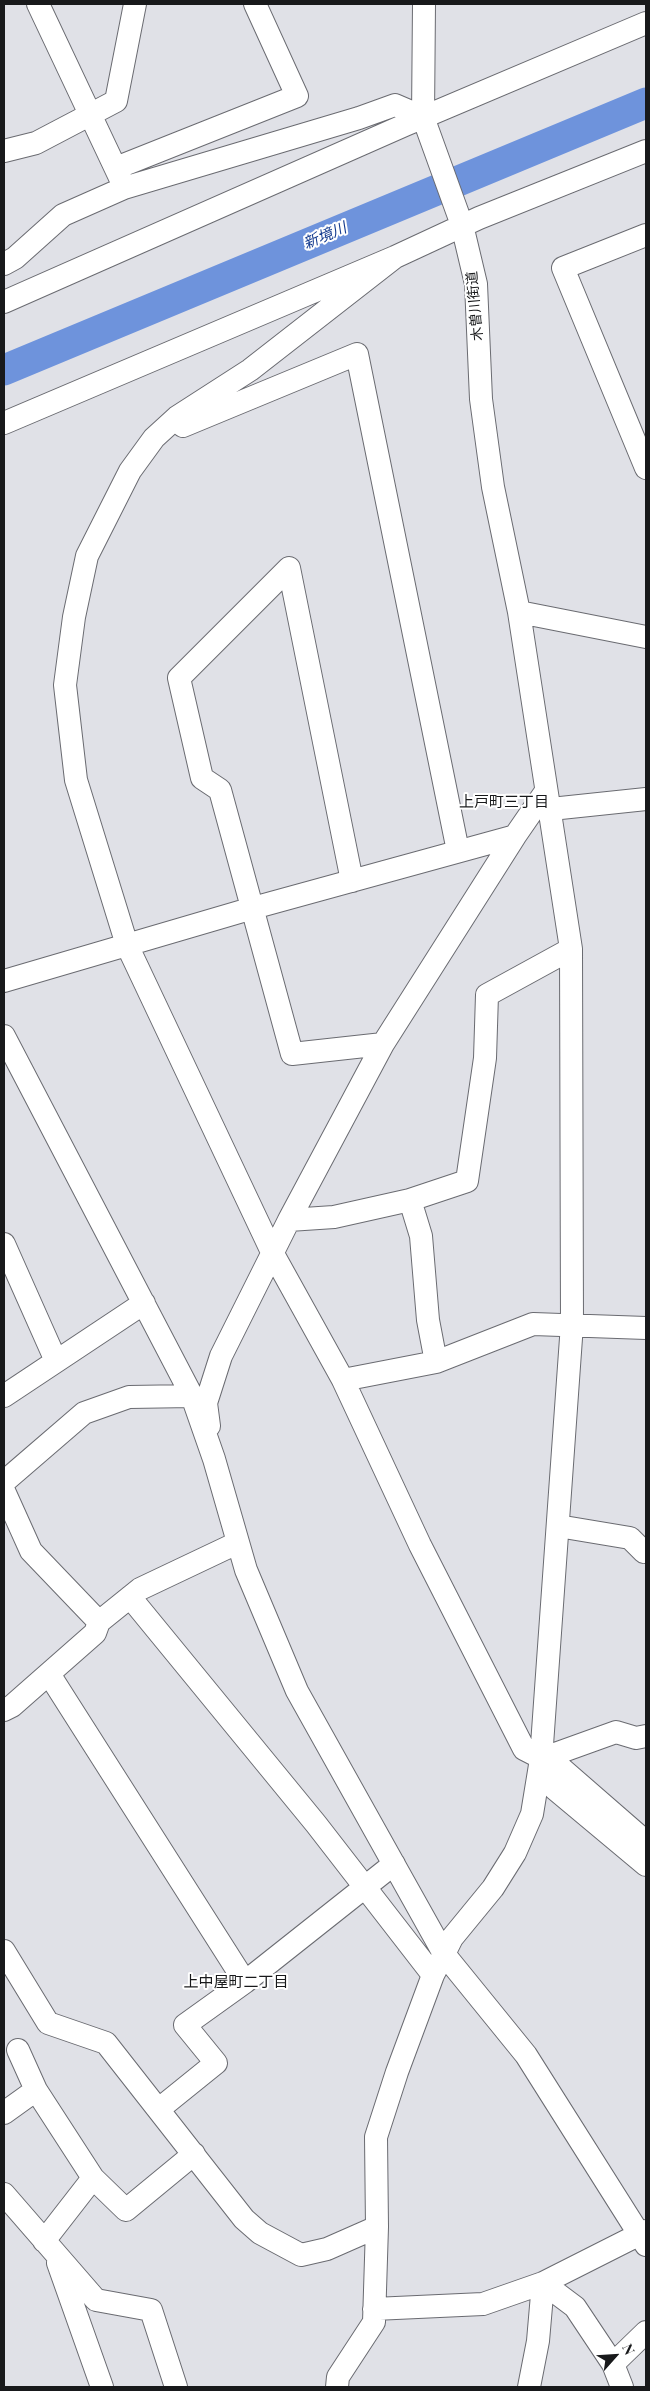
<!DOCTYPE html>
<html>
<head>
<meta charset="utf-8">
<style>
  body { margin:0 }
  #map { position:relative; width:650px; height:2391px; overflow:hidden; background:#e0e1e7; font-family:"Playfair Display",serif }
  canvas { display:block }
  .frame { position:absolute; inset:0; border:5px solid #18191b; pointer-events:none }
  .north { position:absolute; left:590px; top:2331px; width:50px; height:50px; -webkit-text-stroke:4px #fff; paint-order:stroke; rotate:64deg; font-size:14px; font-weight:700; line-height:20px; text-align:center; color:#18191b }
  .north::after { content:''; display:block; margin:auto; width:18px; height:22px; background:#18191b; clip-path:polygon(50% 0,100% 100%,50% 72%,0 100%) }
</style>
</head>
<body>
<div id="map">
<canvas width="650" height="2391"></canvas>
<div class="frame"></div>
<div class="north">N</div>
</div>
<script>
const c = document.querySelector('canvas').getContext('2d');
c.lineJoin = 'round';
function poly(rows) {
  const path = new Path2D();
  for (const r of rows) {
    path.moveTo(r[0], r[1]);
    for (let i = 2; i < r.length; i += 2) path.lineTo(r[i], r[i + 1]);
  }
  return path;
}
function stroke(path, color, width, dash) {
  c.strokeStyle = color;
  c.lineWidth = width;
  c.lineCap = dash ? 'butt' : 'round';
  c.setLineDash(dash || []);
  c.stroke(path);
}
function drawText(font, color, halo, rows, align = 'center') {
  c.font = font + ' "Playfair Display","Noto Sans JP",serif';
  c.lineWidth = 4;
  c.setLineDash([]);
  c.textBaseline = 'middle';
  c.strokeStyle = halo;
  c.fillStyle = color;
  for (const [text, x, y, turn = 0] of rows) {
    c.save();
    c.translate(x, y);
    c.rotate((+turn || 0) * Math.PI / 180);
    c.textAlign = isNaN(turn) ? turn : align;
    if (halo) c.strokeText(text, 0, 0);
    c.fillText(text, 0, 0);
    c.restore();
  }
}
const river = poly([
  [4,370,646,103]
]);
const minor = poly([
  [38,4,122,182],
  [424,4,423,117,462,225,476,284,481,399,493,487,519,612,571,949,572,1324,541,1759,532,1814,515,1853,493,1888,452,1938,444,1954,526,2055,646,2245],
  [4,151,36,143,116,101,135,4],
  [116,168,297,96,255,4],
  [646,235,563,268,646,468],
  [395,257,250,370,177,417,154,438,130,471,87,556,74,617,65,685,76,780,127,945,272,1252,343,1380,420,1545,524,1749,561,1768,646,1842],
  [4,264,15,258,63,215,124,188,359,118,395,105,423,117],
  [4,302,405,125,646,23],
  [4,423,395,257,479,218,646,151],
  [183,426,357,354,458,851],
  [519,612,646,637],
  [551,809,646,799],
  [352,881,289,568,179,678,202,778,220,790,292,1054,383,1044],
  [4,981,253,908,515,836],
  [4,1036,192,1396,214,1459,246,1570,297,1691,444,1954,433,1975,397,2072,376,2137,377,2227,374,2322,338,2377,337,2387],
  [289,1220,334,1217,410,1200],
  [4,1244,56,1361],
  [436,1362,428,1320,421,1236,410,1200,467,1181,485,1058,487,995,571,949],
  [343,1380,436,1362,533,1324,646,1328],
  [4,1396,144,1303],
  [209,1426,206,1403,221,1356,289,1220,383,1044,515,836,546,791],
  [4,1482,84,1413,129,1397,192,1396],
  [4,1491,31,1551,99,1622],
  [558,1526,630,1538,644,1552,646,1551],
  [130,1597,316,1824,433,1975],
  [49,1674,245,1982,185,2025,216,2063,159,2109],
  [4,1710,12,1706,95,1633,99,1622,140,1589,237,1543],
  [541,1759,555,1789,646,1865],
  [541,1759,616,1732,636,1738,646,1736],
  [4,1951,48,2023,106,2043,244,2219,260,2233,301,2255,327,2249,377,2227],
  [245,1982,394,1864],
  [18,2050,36,2090,93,2178,44,2241],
  [4,2113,36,2090],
  [93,2178,126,2210,194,2154],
  [4,2194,96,2300,151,2310,176,2387],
  [58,2263,102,2387],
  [374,2309,483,2304,543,2283,575,2307,613,2364],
  [529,2387,538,2341,543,2283,646,2231],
  [622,2387,613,2364,646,2332]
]);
const streetNames = [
  ["木曽川街道",475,306,-95]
];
const waterNames = [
  ["新境川",325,236,-23]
];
const neighbourhoodNames = [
  ["上戸町三丁目",504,802],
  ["上中屋町二丁目",236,1982]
];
stroke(river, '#6e93dc', 31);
stroke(minor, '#6a6b71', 24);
stroke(minor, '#fff', 22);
drawText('14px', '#18191b', '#fff', streetNames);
drawText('italic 15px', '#133a8e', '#fff', waterNames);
drawText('15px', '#18191b', '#fff', neighbourhoodNames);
</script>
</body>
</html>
